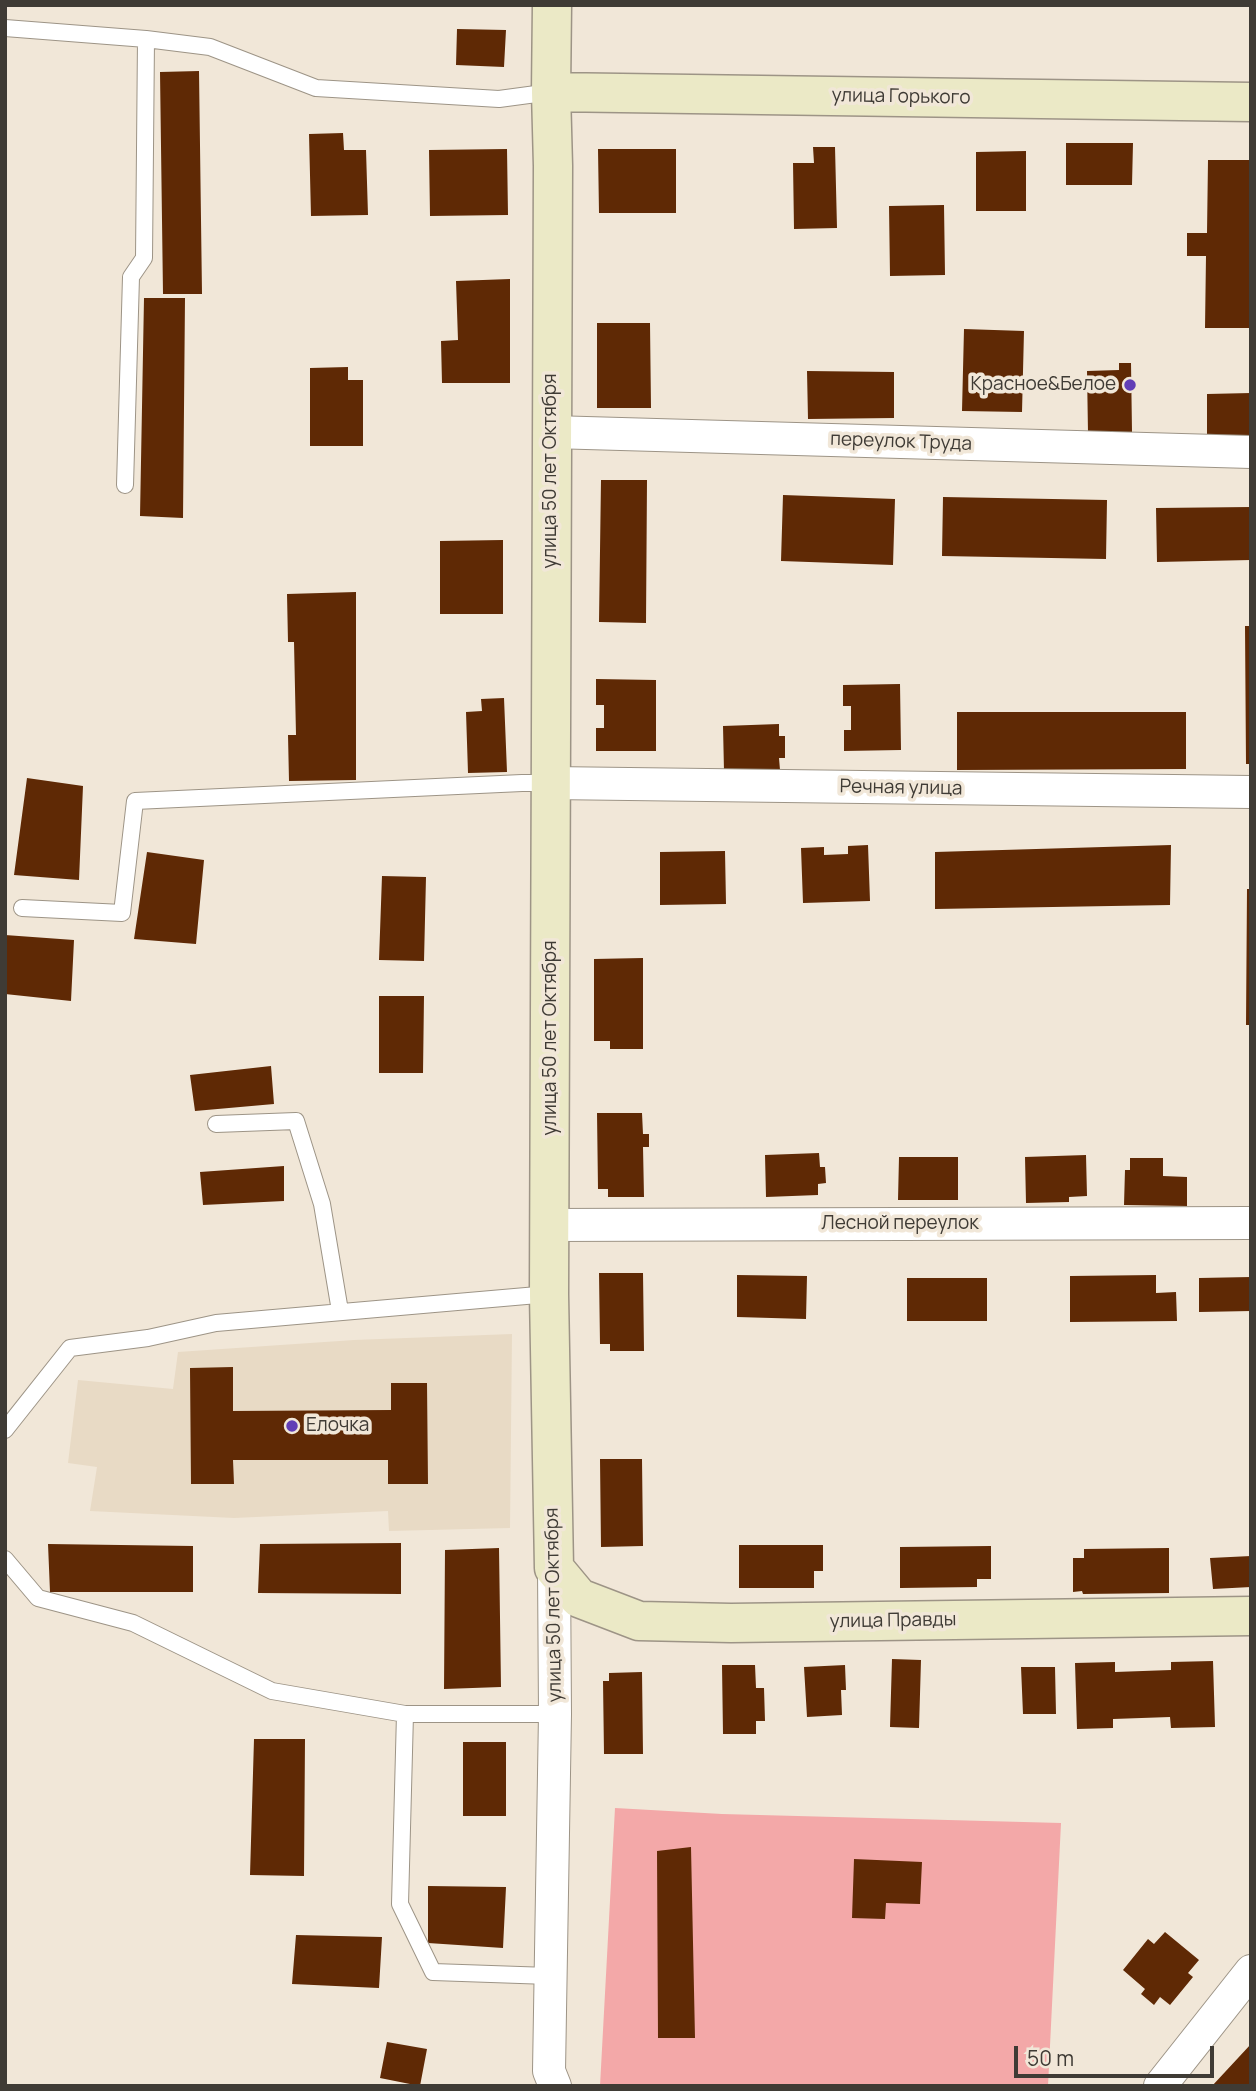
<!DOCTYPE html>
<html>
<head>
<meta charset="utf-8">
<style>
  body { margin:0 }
  #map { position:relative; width:1256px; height:2091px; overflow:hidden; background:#f1e7d8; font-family:Manrope,sans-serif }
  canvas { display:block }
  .frame { position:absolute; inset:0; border:7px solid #3f3b35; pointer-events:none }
  .scale { position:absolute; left:1014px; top:2046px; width:200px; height:32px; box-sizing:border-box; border:4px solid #3f3b35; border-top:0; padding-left:9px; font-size:21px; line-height:24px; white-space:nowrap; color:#3f3b35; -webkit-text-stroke:5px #f1e7d8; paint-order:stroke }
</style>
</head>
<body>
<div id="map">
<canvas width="1256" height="2091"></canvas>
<div class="frame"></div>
<div class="scale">50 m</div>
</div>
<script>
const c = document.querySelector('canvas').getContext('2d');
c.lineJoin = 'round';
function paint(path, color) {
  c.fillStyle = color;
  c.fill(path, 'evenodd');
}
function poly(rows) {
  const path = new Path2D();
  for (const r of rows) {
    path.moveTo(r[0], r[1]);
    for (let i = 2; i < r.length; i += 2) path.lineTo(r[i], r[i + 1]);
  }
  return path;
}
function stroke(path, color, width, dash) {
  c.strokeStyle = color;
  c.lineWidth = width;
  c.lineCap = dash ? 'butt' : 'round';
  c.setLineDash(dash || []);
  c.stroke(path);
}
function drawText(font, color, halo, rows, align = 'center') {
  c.font = font + ' Manrope,sans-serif';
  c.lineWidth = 7;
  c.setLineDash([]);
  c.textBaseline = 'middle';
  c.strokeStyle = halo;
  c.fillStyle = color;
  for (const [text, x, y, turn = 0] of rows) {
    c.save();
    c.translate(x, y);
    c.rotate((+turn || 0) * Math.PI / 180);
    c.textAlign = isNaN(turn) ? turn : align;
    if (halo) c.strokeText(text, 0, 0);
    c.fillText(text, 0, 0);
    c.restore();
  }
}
const built = poly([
  [512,1334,510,1528,389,1531,388,1511,234,1518,90,1511,97,1467,68,1463,78,1380,173,1389,178,1352,354,1340]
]);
const green = poly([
  [615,1808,722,1814,1061,1823,1048,2086,600,2086]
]);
const building = poly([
  [457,29,506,30,504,67,456,65],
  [199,71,202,294,163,294,160,72],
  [343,133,344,150,366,150,368,215,311,216,309,134],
  [1066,143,1133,143,1132,185,1066,185],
  [813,147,835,147,837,228,794,229,793,163,814,163],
  [507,149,508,215,430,216,429,150],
  [598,149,676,149,676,213,599,213],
  [1026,151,1026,211,976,211,976,152],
  [1208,160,1251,160,1251,328,1205,328,1206,256,1187,256,1187,233,1207,233],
  [944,205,945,275,890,276,889,206],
  [510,279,510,383,442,383,441,341,458,340,456,281],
  [144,298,185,298,183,518,140,516],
  [597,323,650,323,651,408,597,408],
  [964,329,1024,331,1022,412,962,411],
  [1119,363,1131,363,1132,432,1088,433,1087,371,1119,370],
  [348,367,348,380,363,380,363,446,310,446,310,368],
  [807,371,894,372,894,418,808,419],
  [1251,393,1251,442,1207,441,1207,394],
  [601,480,647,480,646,623,599,622],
  [783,495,895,499,893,565,781,561],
  [943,497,1107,500,1106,559,942,556],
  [1251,507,1251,560,1157,562,1156,508],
  [503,540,503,614,440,614,440,541],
  [356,592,356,780,289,781,288,735,296,735,294,642,288,642,287,594],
  [1245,626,1251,626,1251,764,1246,764],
  [596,679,656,680,656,751,596,751,596,728,604,728,604,705,596,705],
  [900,684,901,750,844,751,844,730,851,730,851,706,843,706,843,685],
  [504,698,507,772,468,773,466,712,482,711,481,699],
  [957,712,1186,712,1186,769,957,770],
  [779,724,779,736,785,736,785,758,779,758,780,770,724,771,723,726],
  [27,778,83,786,79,880,14,875],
  [868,845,870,901,803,903,801,848,824,847,824,855,848,854,848,846],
  [1171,845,1170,905,935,909,935,852],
  [725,851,726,904,660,905,660,852],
  [147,852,204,860,196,944,134,939],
  [382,876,426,877,424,961,379,960],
  [1247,889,1251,889,1251,1025,1246,1025],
  [5,935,74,940,71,1001,5,994],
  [643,958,643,1049,610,1049,610,1041,594,1041,594,959],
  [379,996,424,996,423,1073,379,1073],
  [271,1066,274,1104,195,1111,190,1075],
  [597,1113,642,1113,643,1134,649,1134,649,1147,643,1147,644,1197,608,1197,608,1189,598,1189],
  [819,1153,820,1167,825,1167,826,1183,818,1184,818,1195,766,1197,765,1155],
  [1086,1155,1087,1196,1069,1197,1069,1202,1026,1203,1025,1157],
  [899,1157,958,1157,958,1200,898,1200],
  [1130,1158,1163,1158,1163,1176,1187,1177,1187,1206,1124,1205,1125,1170,1130,1170],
  [284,1166,284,1201,203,1205,200,1172],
  [599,1273,643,1273,644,1351,610,1351,610,1344,600,1344],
  [737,1275,807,1276,806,1319,737,1317],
  [1156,1275,1156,1293,1176,1292,1177,1321,1070,1322,1070,1276],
  [1251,1277,1251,1311,1199,1312,1199,1278],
  [907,1278,987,1278,987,1321,907,1321],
  [233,1367,233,1411,391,1410,391,1383,427,1383,428,1484,388,1484,388,1460,233,1460,234,1484,191,1484,190,1368],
  [600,1459,642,1459,643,1546,601,1547],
  [401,1543,401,1594,258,1593,260,1544],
  [48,1544,193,1546,193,1592,50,1592],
  [739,1545,823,1545,823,1571,814,1571,814,1588,739,1588],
  [991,1546,991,1579,977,1579,977,1587,900,1588,900,1547],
  [499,1548,501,1687,444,1689,445,1550],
  [1169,1548,1169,1593,1083,1594,1082,1591,1073,1592,1073,1558,1084,1558,1084,1549],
  [1251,1556,1251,1587,1213,1589,1210,1558],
  [892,1659,921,1660,919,1728,890,1727],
  [1213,1661,1215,1727,1171,1728,1170,1717,1113,1719,1113,1728,1077,1729,1075,1663,1115,1662,1115,1672,1171,1670,1171,1662],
  [722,1665,755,1665,756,1688,764,1688,765,1721,756,1721,756,1734,723,1734],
  [845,1665,846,1690,841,1690,842,1715,807,1717,804,1667],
  [1021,1667,1055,1667,1056,1714,1023,1714],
  [642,1672,643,1754,604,1754,603,1681,609,1681,609,1673],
  [254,1739,305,1739,304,1876,250,1875],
  [463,1742,506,1742,506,1816,463,1816],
  [691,1847,695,2038,658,2038,657,1851],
  [854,1859,922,1862,920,1904,886,1903,885,1919,852,1918],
  [428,1886,506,1887,503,1948,428,1943],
  [1165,1932,1199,1960,1188,1973,1193,1977,1170,2005,1160,1997,1154,2005,1141,1994,1145,1989,1123,1970,1148,1939,1154,1944],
  [296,1935,382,1937,379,1988,292,1984],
  [387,2042,427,2049,420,2086,380,2078],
  [1251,2044,1251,2086,1212,2086]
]);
const lane = poly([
  [5,28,146,39,210,47,316,88,499,99,551,92],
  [125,485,131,277,144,258,146,39],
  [22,908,122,913,135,801,522,783,551,783],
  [216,1124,296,1121,322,1204,340,1311],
  [5,1430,70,1348,148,1338,216,1323,549,1294],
  [5,1559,38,1598,133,1623,272,1691,405,1714,555,1714],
  [405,1714,400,1904,433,1972,549,1976]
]);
const street = poly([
  [551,432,1251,452],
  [551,783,1251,792],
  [550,1225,1251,1223],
  [554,1568,555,1714,549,2071,555,2086],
  [1160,2086,1251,1971]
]);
const secondary = poly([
  [552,5,551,92,553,166,549,1294,554,1568,579,1598,639,1621,731,1623,1251,1616],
  [551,92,1251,102]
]);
const markers = [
  [1130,385,7,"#613eb6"],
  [292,1426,7,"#613eb6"]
];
const streetNames = [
  ["улица Горького",901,97,1],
  ["переулок Труда",901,442,2],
  ["улица 50 лет Октября",551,471,-90],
  ["Речная улица",901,788,1],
  ["улица 50 лет Октября",551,1038,-90],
  ["Лесной переулок",900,1224],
  ["улица 50 лет Октября",554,1605,-91],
  ["улица Правды",893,1621,-1]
];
const poiNames = [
  ["Красное&Белое",1116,385],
  ["Елочка",306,1426,"left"]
];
paint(built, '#e8dac5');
paint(green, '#f3a8a8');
paint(building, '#5f2905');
stroke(lane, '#9d9486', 18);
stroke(street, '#9d9486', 34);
stroke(secondary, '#9d9486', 41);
stroke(lane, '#fff', 16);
stroke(street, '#fff', 32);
stroke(secondary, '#ebe9c6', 38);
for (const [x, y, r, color] of markers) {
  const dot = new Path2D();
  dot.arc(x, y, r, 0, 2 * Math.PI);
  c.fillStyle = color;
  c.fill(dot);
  stroke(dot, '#f1e7d8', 2.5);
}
drawText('19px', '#3f3b35', '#f1e7d8', streetNames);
drawText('19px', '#3f3b35', '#f1e7d8', poiNames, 'right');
</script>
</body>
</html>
